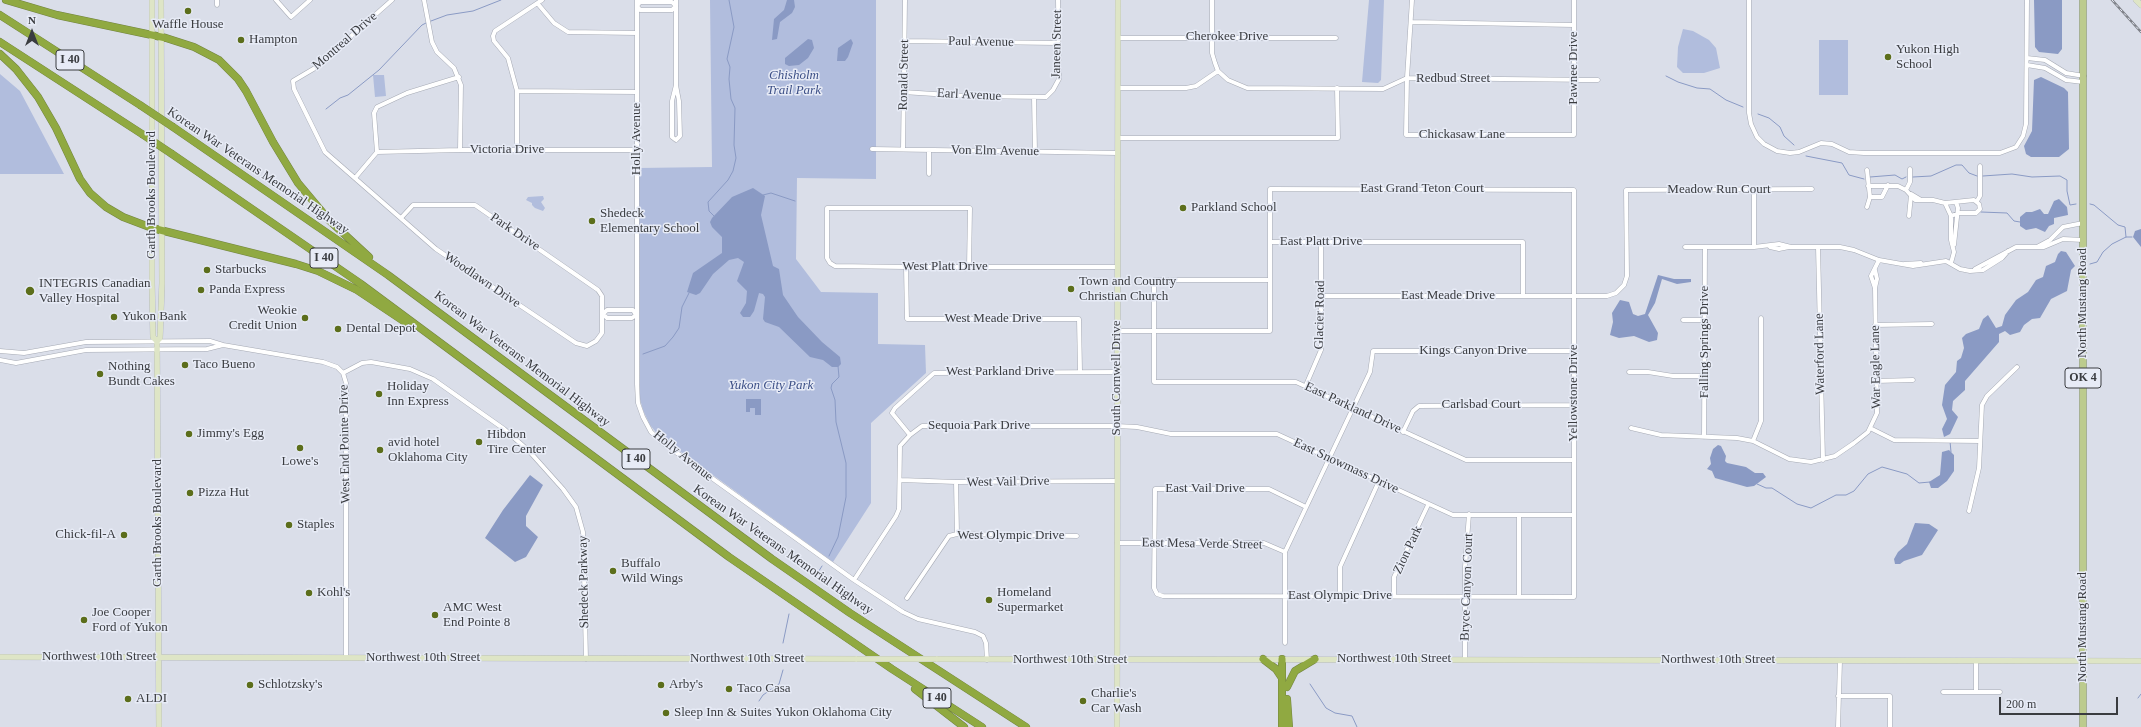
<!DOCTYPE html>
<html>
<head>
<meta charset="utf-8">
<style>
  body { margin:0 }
  #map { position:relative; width:2141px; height:727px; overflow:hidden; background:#dadee9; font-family:Georgia,serif }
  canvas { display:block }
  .north { position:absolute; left:12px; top:12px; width:40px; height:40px; -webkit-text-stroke:3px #e7ebf6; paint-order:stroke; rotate:0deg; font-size:11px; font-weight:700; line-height:16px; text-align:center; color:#3a3c40 }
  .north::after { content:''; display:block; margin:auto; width:14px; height:18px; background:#3a3c40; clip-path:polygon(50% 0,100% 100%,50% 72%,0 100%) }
  .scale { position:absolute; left:1999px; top:697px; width:119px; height:18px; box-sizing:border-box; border:2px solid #3a3c40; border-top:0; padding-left:5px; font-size:12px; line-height:14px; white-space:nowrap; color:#3a3c40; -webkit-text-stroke:3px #e7ebf6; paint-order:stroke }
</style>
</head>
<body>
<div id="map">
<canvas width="2141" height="727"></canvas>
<div class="north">N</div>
<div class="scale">200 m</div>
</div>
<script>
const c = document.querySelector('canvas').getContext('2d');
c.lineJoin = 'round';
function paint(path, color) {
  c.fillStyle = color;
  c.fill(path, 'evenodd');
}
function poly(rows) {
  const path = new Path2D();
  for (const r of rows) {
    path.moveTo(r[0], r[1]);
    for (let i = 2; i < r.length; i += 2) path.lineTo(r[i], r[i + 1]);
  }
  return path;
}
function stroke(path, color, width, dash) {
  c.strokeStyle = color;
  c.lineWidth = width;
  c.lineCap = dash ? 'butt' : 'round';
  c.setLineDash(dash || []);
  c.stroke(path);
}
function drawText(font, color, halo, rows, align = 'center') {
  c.font = font + ' Georgia,serif';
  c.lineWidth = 3;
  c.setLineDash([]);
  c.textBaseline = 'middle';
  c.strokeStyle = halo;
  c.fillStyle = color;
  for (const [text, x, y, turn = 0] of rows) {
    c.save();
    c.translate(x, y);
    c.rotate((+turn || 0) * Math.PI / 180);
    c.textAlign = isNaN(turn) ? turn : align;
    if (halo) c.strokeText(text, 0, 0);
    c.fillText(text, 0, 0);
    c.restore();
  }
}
const green = poly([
  [710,0,876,0,876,179,797,178,796,259,821,292,878,293,878,344,925,345,926,373,871,423,871,503,833,562,659,436,650,425,643,410,640,399,639,168,712,167],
  [1369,0,1384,0,1381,80,1378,83,1362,82],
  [1683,29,1693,31,1709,40,1716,48,1720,68,1704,73,1683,73,1677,67,1678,47],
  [1819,40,1848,40,1848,95,1819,95],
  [0,74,20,91,64,174,0,174],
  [373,75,384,75,386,96,375,97],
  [543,196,544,199,541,202,545,208,543,211,535,208,532,205,532,203,526,200,528,197]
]);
const water = poly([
  [787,0,794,0,795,7,792,13,780,22,777,39,772,40,774,19,784,10],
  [2034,0,2062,0,2062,49,2058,54,2039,52,2035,47],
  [808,39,812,40,814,48,808,58,799,65,789,66,785,64,785,58],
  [851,39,853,43,848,57,845,61,837,61,838,48],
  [2041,77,2064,88,2068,92,2069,149,2059,157,2031,157,2026,154,2024,146,2032,131,2034,80],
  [753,188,765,196,761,215,773,266,779,269,783,295,798,317,822,342,840,357,841,364,838,367,832,367,823,360,810,357,779,327,765,322,763,319,765,297,763,294,759,293,754,311,750,317,743,317,740,313,746,303,747,291,737,281,744,262,738,258,729,260,713,274,700,293,696,295,687,292,693,273,722,253,722,237,712,227,710,222,712,218,732,197],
  [2059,199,2067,207,2068,215,2054,218,2054,224,2049,226,2045,232,2036,228,2026,230,2020,226,2020,217,2026,212,2032,212,2040,209,2044,214,2048,214,2054,201],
  [2141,229,2141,247,2133,237,2135,231],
  [2061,251,2066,252,2075,266,2071,270,2067,291,2051,299,2040,318,2032,319,2024,325,2020,332,2010,335,2005,331,1999,334,1999,342,1965,381,1965,390,1953,401,1952,410,1958,417,1950,434,1944,437,1942,429,1947,419,1942,405,1945,385,1956,372,1957,361,1961,358,1964,348,1962,338,1966,334,1979,329,1983,319,1988,315,1996,328,2002,326,2005,315,2016,300,2028,292,2036,280,2043,277,2046,266,2055,262,2058,254],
  [1658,275,1674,279,1691,279,1691,282,1677,284,1662,279,1655,303,1648,315,1658,333,1657,340,1649,342,1634,336,1619,338,1610,335,1613,322,1612,313,1620,300,1629,302,1633,314,1638,316,1645,314],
  [746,399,761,399,761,415,755,415,755,408,750,408,750,412,746,412],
  [1718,445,1721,446,1726,456,1725,461,1727,463,1746,467,1755,473,1763,473,1766,477,1754,486,1747,487,1715,478,1712,471,1707,469,1711,464,1710,458,1713,449],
  [1949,450,1954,455,1954,471,1947,481,1938,488,1931,488,1929,482,1940,475,1942,452],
  [530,475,543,485,526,516,526,526,538,537,526,557,515,562,485,538,503,510],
  [1915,523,1929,524,1938,530,1922,555,1904,561,1900,564,1895,564,1894,559,1898,552,1907,544]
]);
const stream = poly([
  [431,21,447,15,473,11,501,0],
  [1666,76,1678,82,1697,88,1710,89,1726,100,1743,107],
  [326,109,340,98,348,95,379,70,422,25,426,23],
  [1758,114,1769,118,1780,127,1784,136,1794,145],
  [1806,156,1842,163,1849,175,1864,179],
  [1983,176,2012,174,2032,177,2060,176,2067,180,2067,191,2070,205,2076,204],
  [1870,177,1895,175,1902,179,1906,177],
  [1913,177,1931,176,1956,165,1962,165,1969,173,1977,176],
  [763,195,771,193,795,201],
  [2090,204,2094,205,2118,225,2125,227,2126,237],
  [1981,212,2007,213,2014,221,2020,222],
  [714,216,709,211,708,202,728,180,733,171,736,158,734,145,735,108,731,99,729,79,730,67,727,59,734,27,729,0],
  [2090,264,2097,262,2103,252,2112,244,2126,237,2132,237],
  [643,354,665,346,673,337,679,328,682,307,689,293],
  [1950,441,1951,452],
  [1757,484,1766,488,1772,488,1797,504,1811,508,1836,495,1846,495,1854,491,1868,474,1882,467,1907,474,1919,483,1930,482],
  [829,556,838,537,846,497,846,463,836,422,835,400,831,388,832,384,839,377,838,366],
  [817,574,822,566],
  [783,643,789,614],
  [1310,684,1326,708,1335,713,1352,716,1357,727],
  [2138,698,2141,694],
  [759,701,763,695,779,684,783,670]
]);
const street = poly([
  [217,0,217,5],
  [276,0,291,17,310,0],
  [392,0,315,68,293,81,294,89,325,152,436,249,576,343,587,346,596,341,602,333,602,296,598,290,475,205,413,205,401,218],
  [424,0,432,42,437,52,454,68,461,85,460,150],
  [637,0,637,384,638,403,643,417,651,432,663,443,854,580,903,612,918,619,975,632,983,636,986,643,987,660],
  [676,0,676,85,679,101,680,136,676,140,672,137,672,101,676,85],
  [1212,0,1212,53,1215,63,1218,71,1228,80,1247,88,1383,89,1407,78,1598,80],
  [1412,0,1407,78,1406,135,1574,135,1574,0],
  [1749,0,1749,113,1751,124,1757,137,1764,144,1777,151,1790,153,1799,152,1821,143,1832,144,1849,152,1864,153,2000,153,2016,147,2023,136,2026,124,2027,0],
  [640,2,672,2,676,6,672,10,640,10,637,6,640,2],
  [538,4,554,23,568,32,637,33],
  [1411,22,1574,25],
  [1118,38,1336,38],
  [905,41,1057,43],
  [2027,58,2045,60,2066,73,2084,76],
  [2027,65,2045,68,2066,80,2083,82],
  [1118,88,1186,88,1196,86,1218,71],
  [517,91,637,92],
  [903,92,965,96,1046,97,1053,90,1059,79,1058,0],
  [1034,97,1035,152],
  [1118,138,1338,138,1337,88],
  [517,149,517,91,508,58,494,41,493,36,495,31,542,0],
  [872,149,1118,153],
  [903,149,905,0],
  [929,150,929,174],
  [377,152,460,150,637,150],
  [1867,170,1870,197,1867,207],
  [355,178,377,152,374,113,377,107,407,93,459,77],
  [1868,186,1898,186,1906,190,1915,200,1921,200,1911,194],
  [1906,190,1910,182,1910,169],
  [1870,197,1882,197,1888,185],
  [1921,200,1933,200,1945,203,1974,200,1979,204,1980,209,1976,213,1959,213,1951,216],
  [1977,201,1980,196,1980,166],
  [1945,203,1951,216,1951,240,1954,252,1951,263],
  [1909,216,1911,195],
  [1270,242,1523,242,1523,296],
  [1954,245,1958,208,1956,202],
  [1685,247,1754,247,1779,244,1791,247,1840,247,1854,250,1879,260,1913,266,1946,261,1960,269,1970,271,1983,270,2002,258,2008,251],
  [1754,247,1754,190],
  [1770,247,1779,249,1789,247],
  [1818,247,1823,460],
  [2037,247,2050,240,2063,227,2083,223],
  [1904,264,1921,263],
  [906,267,907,319,1079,319,1080,371],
  [969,267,970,208,827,208,827,258,830,263,835,266,906,267,1117,267],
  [1975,269,2016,247,2044,247,2063,239,2083,240],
  [1270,280,1154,280,1154,382,1296,382,1466,460,1574,460],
  [1875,288,1877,279,1875,270],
  [1321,296,1607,296,1616,293,1624,285,1627,276,1626,190,1812,189],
  [607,310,633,310,636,315,632,318,607,318,603,314,607,310],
  [1683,320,1705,320],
  [1875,325,1932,324],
  [1117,331,1270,331,1270,189,1574,190,1574,597,1163,596,1157,594,1154,588,1155,489,1269,489,1306,507],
  [0,351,24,353,86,342,210,341,223,345],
  [0,360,16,363,86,350,207,349,223,345,323,362,337,367,343,373,346,383,346,657],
  [1629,372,1648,372,1673,376,1705,376],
  [343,373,362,363,371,362,410,369,433,379,504,429,529,451,563,489,576,507,583,532,586,659],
  [1876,381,1913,380],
  [1306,385,1321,350,1321,242],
  [1631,428,1661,435,1737,438,1753,441,1789,459,1811,462,1835,456,1854,443,1868,432,1877,413,1875,288,1871,276,1879,260],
  [1870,428,1894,440,1980,441],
  [1403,432,1413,411,1419,406,1574,405],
  [910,435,892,413,895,408,934,373,1117,372],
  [1704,437,1705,247],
  [1753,441,1761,421,1761,318],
  [901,480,956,482,1116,481],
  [956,482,957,534],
  [1969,511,1979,468,1982,405,1987,396,2017,367],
  [1519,515,1519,596],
  [1117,543,1264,543,1285,552],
  [854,580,896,516,899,509,900,446,910,435,922,426,1116,426,1137,427,1171,434,1277,434,1453,515,1574,515],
  [1394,596,1394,577,1428,505],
  [1340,597,1340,567,1379,481],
  [907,598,949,536,957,534,1077,536],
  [1285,643,1285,552,1370,372,1373,351,1574,351],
  [1465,659,1465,567,1469,514],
  [1976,661,1976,692],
  [1943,692,2000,692],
  [1838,696,1890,696,1890,727],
  [1838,727,1840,661]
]);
const secondary = poly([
  [152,0,152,284,153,337,157,341],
  [2136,0,2141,5],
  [0,657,857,659],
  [936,659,2141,661],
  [159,727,157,341,160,338,162,283,161,0],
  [1117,727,1118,0]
]);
const primary = poly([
  [2083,727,2083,0]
]);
const highway = poly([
  [6,0,57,15,166,38,194,47,219,60,238,79,246,91,273,142,298,183,329,220,369,257],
  [0,15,140,105],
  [0,42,142,134],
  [0,54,16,69,38,97,56,128,80,179,90,193,106,207,123,217,152,228,296,264,318,271,357,290,405,322],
  [173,127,388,275,772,559,850,613,1026,727],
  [172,154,361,284,729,557,892,669,982,727],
  [1263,659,1276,669,1282,678],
  [1287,687,1295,671,1315,659],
  [915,689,964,727],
  [1287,699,1289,727],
  [1282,727,1282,659]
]);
const rail = poly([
  [2112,0,2141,32]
]);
const secondaryBridge = poly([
  [857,659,936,659]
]);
const highwayBridge = poly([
  [140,105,173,127],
  [142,134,172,154]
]);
const markers = [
  [188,11,4,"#5c6e1b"],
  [241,40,4,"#5c6e1b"],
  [1888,57,4,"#5c6e1b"],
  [1183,208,4,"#5c6e1b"],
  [592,221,4,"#5c6e1b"],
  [207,270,4,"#5c6e1b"],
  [1071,289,4,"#5c6e1b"],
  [201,290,4,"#5c6e1b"],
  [30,291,5,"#5c6e1b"],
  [114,317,4,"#5c6e1b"],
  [305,318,4,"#5c6e1b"],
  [338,329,4,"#5c6e1b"],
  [185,365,4,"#5c6e1b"],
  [100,374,4,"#5c6e1b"],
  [379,394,4,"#5c6e1b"],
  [189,434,4,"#5c6e1b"],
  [479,442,4,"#5c6e1b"],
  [300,448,4,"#5c6e1b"],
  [380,450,4,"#5c6e1b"],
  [190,493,4,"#5c6e1b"],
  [289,525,4,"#5c6e1b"],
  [124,535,4,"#5c6e1b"],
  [613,571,4,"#5c6e1b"],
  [309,593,4,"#5c6e1b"],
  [989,600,4,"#5c6e1b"],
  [435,615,4,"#5c6e1b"],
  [84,620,4,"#5c6e1b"],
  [250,685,4,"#5c6e1b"],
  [661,685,4,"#5c6e1b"],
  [729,689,4,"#5c6e1b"],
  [128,699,4,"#5c6e1b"],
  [1083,701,4,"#5c6e1b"],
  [666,713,4,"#5c6e1b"]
];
const shields = [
  [70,60,28],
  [324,258,28],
  [2083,378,36],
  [636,459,28],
  [937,698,28]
];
const shieldNames = [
  ["I 40",70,60],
  ["I 40",324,258],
  ["OK 4",2083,378],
  ["I 40",636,459],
  ["I 40",937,698]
];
const poiNames = [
  ["Waffle House",188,25,"center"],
  ["Hampton",249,40],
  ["Yukon High",1896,50],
  ["School",1896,65],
  ["Parkland School",1191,208],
  ["Shedeck",600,214],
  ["Elementary School",600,229],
  ["Starbucks",215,270],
  ["Town and Country",1079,282],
  ["Christian Church",1079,297],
  ["INTEGRIS Canadian",39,284],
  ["Valley Hospital",39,299],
  ["Panda Express",209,290],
  ["Weokie",297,311,"right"],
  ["Credit Union",297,326,"right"],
  ["Yukon Bank",122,317],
  ["Dental Depot",346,329],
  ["Taco Bueno",193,365],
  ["Nothing",108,367],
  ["Bundt Cakes",108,382],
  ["Holiday",387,387],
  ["Inn Express",387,402],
  ["Jimmy's Egg",197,434],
  ["Hibdon",487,435],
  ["Tire Center",487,450],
  ["avid hotel",388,443],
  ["Oklahoma City",388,458],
  ["Lowe's",300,462,"center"],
  ["Pizza Hut",198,493],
  ["Staples",297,525],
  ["Chick-fil-A",116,535,"right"],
  ["Buffalo",621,564],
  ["Wild Wings",621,579],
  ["Kohl's",317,593],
  ["Homeland",997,593],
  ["Supermarket",997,608],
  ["AMC West",443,608],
  ["End Pointe 8",443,623],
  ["Joe Cooper",92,613],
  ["Ford of Yukon",92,628],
  ["Schlotzsky's",258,685],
  ["Arby's",669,685],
  ["Taco Casa",737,689],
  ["Charlie's",1091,694],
  ["Car Wash",1091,709],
  ["ALDI",136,699],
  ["Sleep Inn & Suites Yukon Oklahoma City",674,713]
];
const streetNames = [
  ["Cherokee Drive",1227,37],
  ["Montreal Drive",345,41,-41],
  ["Paul Avenue",981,42,1],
  ["Janeen Street",1057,44,-89],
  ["Pawnee Drive",1574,68,-90],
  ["Ronald Street",904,75,-89],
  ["Redbud Street",1453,79],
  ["Earl Avenue",969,95,3],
  ["Chickasaw Lane",1462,135],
  ["Holly Avenue",637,139,-90],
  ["Victoria Drive",507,150],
  ["Von Elm Avenue",995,151,1],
  ["Korean War Veterans Memorial Highway",258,171,34],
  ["East Grand Teton Court",1422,189],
  ["Meadow Run Court",1719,190],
  ["Garth Brooks Boulevard",152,195,-90],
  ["Park Drive",515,232,34],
  ["East Platt Drive",1321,242],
  ["West Platt Drive",945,267],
  ["Woodlawn Drive",482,280,34],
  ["East Meade Drive",1448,296],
  ["North Mustang Road",2083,303,-90],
  ["Glacier Road",1320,315,-89],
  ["West Meade Drive",993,319],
  ["Falling Springs Drive",1705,342,-90],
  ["Kings Canyon Drive",1473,351],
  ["Waterford Lane",1820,354,-91],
  ["Korean War Veterans Memorial Highway",522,359,37],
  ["War Eagle Lane",1876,367,-91],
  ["West Parkland Drive",1000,372],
  ["South Cornwell Drive",1117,378,-90],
  ["Yellowstone Drive",1574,393,-90],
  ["Carlsbad Court",1481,405],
  ["East Parkland Drive",1353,408,25],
  ["Sequoia Park Drive",979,426],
  ["West End Pointe Drive",345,444,-91],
  ["Holly Avenue",683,456,39],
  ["East Snowmass Drive",1346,466,25],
  ["West Vail Drive",1008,482,-1],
  ["East Vail Drive",1205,489],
  ["Garth Brooks Boulevard",158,523,-90],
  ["West Olympic Drive",1011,536],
  ["East Mesa Verde Street",1202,544,1],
  ["Korean War Veterans Memorial Highway",783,550,35],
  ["Zion Park",1408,550,-65],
  ["Shedeck Parkway",584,582,-91],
  ["Bryce Canyon Court",1467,587,-88],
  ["East Olympic Drive",1340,596],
  ["North Mustang Road",2083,627,-90],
  ["Northwest 10th Street",99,657],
  ["Northwest 10th Street",423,658],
  ["Northwest 10th Street",747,659],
  ["Northwest 10th Street",1394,659],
  ["Northwest 10th Street",1070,660],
  ["Northwest 10th Street",1718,660]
];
const parkNames = [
  ["Chisholm",794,76],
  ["Trail Park",794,91],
  ["Yukon City Park",771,386]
];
paint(green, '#b1bddd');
paint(water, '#8a9ac4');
stroke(stream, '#8a9ac4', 1);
stroke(street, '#a6aab4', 5);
stroke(secondary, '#a6aab4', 6);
stroke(primary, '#728341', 7);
stroke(highway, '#728341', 8);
stroke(street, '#fff', 4);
stroke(secondary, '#dee5c6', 5.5);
stroke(primary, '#bccb8d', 6);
stroke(highway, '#90a941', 7);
stroke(rail, '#7e8188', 2.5);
stroke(rail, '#e7ebf6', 1, [3]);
stroke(secondaryBridge, '#a6aab4', 6, []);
stroke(highwayBridge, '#728341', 8, []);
stroke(secondaryBridge, '#dee5c6', 5.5);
stroke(highwayBridge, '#90a941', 7);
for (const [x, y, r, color] of markers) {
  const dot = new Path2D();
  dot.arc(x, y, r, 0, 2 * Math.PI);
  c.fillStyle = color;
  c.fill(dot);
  stroke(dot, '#e7ebf6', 1.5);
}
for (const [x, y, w] of shields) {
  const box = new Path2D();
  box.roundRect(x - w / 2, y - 10, w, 20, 3);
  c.fillStyle = '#e7ebf6';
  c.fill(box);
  stroke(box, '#3a3c40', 1);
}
drawText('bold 12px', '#3a3c40', null, shieldNames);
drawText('13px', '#3a3c40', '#e7ebf6', poiNames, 'left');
drawText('13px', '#3a3c40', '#e7ebf6', streetNames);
drawText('italic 13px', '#3d5087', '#e7ebf6', parkNames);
</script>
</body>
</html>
